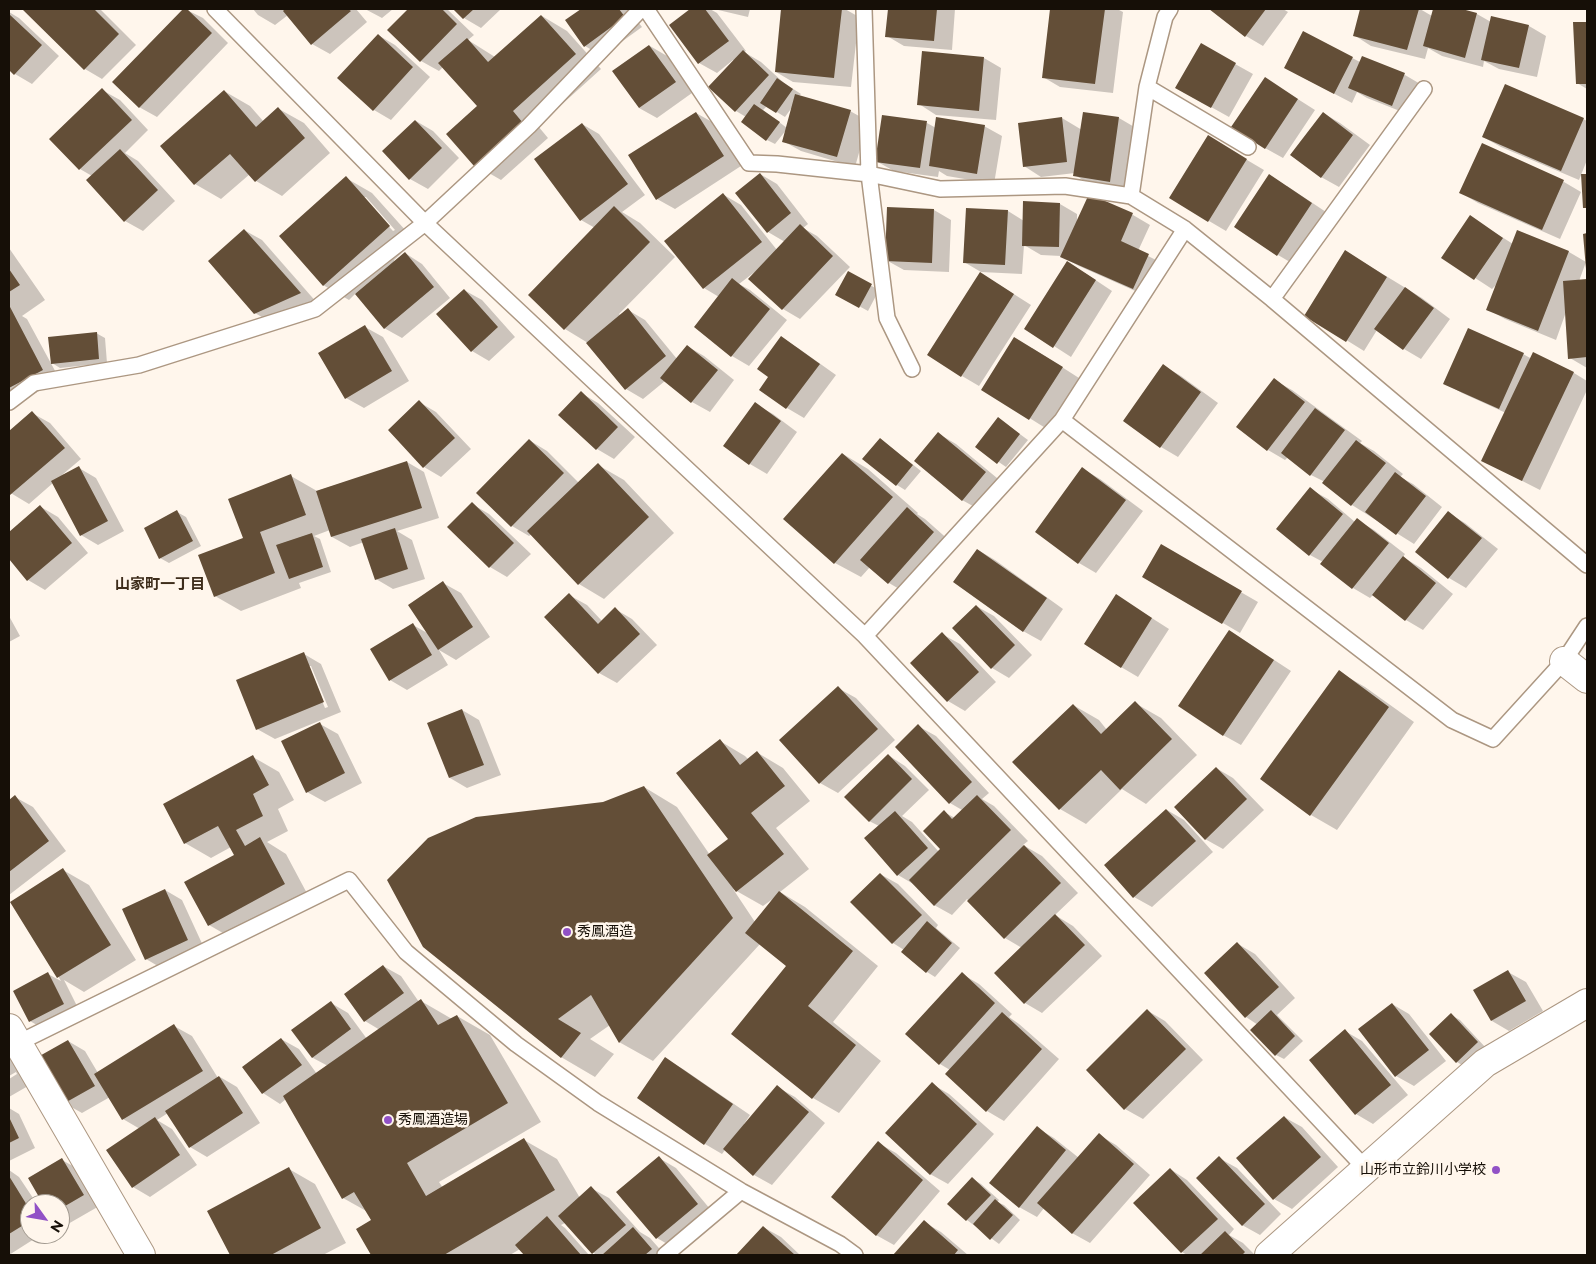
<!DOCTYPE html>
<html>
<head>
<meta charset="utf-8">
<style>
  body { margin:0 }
  #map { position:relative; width:1596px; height:1264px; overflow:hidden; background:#fff6ec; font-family:Montserrat,sans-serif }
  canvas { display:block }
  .frame { position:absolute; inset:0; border:10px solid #160f07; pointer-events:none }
  .north { position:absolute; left:20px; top:1194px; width:50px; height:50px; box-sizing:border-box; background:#fff6ec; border:1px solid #a29a90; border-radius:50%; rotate:122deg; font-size:14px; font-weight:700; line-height:20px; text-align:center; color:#160f07 }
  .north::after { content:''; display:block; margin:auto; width:18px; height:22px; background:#9151c6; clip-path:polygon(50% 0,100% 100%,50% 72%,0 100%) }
</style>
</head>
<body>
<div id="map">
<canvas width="1596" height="1264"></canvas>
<div class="frame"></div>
<div class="north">N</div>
</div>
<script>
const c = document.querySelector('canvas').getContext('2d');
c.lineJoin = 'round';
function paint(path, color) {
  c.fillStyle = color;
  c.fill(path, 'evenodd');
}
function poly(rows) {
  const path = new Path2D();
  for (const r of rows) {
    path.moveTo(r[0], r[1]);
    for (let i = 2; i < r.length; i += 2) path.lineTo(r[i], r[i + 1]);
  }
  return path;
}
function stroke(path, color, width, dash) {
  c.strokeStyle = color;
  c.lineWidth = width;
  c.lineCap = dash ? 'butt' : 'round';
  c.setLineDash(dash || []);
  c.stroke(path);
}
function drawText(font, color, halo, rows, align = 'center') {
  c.font = font + ' Montserrat,"Noto Sans JP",sans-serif';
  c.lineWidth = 5;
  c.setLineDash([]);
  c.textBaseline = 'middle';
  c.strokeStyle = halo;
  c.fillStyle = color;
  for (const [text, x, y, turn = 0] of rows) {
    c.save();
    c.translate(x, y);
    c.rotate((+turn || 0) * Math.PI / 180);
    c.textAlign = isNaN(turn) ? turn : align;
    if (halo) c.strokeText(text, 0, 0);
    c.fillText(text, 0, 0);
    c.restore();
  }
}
const shadow = poly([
  [24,9,100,9,136,45,102,79,85,69],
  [185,9,203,18,228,43,157,117,139,107,114,82],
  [253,9,356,9,367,22,330,54,312,44,288,15,275,25,258,15],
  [365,9,393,9,382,18],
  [410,9,447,9,474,35,468,40,495,57,542,16,567,31,601,69,538,126,548,138,501,180,475,165,447,134,478,106,443,67,439,71,421,61,389,30],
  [455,9,501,9,481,28,464,18],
  [583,9,628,9,642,27,602,56,585,46,567,21],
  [692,9,710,9,717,13,746,51,744,52,761,62,784,83,801,94,799,96,850,111,868,121,855,167,801,151,783,141,787,129,775,144,767,140,746,117,736,111,734,61,733,60,717,73,699,63,671,25],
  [767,106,785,117,793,106,787,128,763,110],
  [714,9,750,9,748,17],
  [782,9,845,9,859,17,851,87,793,82,776,72],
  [889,9,955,9,952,50,904,46,887,36],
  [1051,9,1117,9,1123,12,1113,93,1060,87,1043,77],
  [1211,9,1283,9,1288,12,1263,46,1246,36],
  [1361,9,1420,9,1432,16,1434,9,1457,9,1477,14,1491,22,1529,26,1546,36,1537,77,1499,69,1484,61,1483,67,1442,56,1428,48,1425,59,1371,46,1354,35],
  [9,12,19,18,59,56,32,84,15,74,9,68],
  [1575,23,1587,23,1587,89,1577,83],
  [1303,33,1360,62,1362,57,1405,75,1422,85,1410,115,1367,98,1357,92,1352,103,1285,68],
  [378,35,395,45,430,77,391,120,374,110],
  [1201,45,1253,74,1229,117,1177,88],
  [650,46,667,56,692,93,657,118,639,108],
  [923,53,984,58,1001,68,996,120,936,115,919,104],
  [1282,89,1315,110,1283,158,1265,148],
  [102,90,120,100,148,130,125,153,138,161,175,201,143,231,125,221,92,176,80,169],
  [224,91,250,106,264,122,279,109,304,123,330,153,282,196,256,181,250,174,221,199,195,184,162,146],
  [696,113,714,123,741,166,675,209,657,199],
  [1084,113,1119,118,1136,128,1127,191,1092,186,1075,175,1075,173,1041,177,1024,166,1062,118,1082,130],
  [1323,113,1340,123,1370,145,1339,187,1321,177],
  [1583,119,1587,121,1587,160,1579,180,1501,147,1483,137],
  [416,121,433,131,459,158,428,189,410,179],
  [927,123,936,128,984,126,1002,136,994,184,947,176,939,171,938,177,894,171,876,161],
  [582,124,599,134,645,195,622,212,640,223,675,257,619,314,621,316,628,310,645,320,677,359,687,346,704,356,734,380,710,412,692,402,665,381,643,399,626,389,588,343,565,329,595,228,581,220],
  [1483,145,1564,182,1581,192,1560,239,1478,203,1461,193],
  [1225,147,1264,170,1226,231,1170,198],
  [760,174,777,184,808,224,803,228,817,236,850,267,800,319,783,309,750,279,757,272,756,271,739,284,750,290,787,320,749,366,732,356,696,326,719,297,704,288,724,195,741,205,777,250,785,242,768,232],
  [346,178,372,193,415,241,394,260,395,262,405,253,422,264,450,298,402,338,384,328,356,293,349,300,323,285],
  [362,197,366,197,395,230,393,231],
  [1287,186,1329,214,1295,265,1278,255],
  [1089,195,1133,215,1150,225,1138,251,1166,265,1151,298,1079,266,1061,256,1041,255,1024,245,1022,274,981,272,964,262,1008,211,1024,221,1025,203,1060,204,1077,214,1077,222],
  [934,210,951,220,949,272,904,270,886,260],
  [1470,217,1513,244,1518,232,1569,252,1586,262,1579,281,1587,280,1587,368,1570,358,1566,312,1556,340,1505,319,1487,309,1498,283,1492,289,1443,257],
  [244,230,262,240,318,304,272,323,255,313],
  [9,248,45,300,22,316,27,319,60,380,11,406,9,405],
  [1363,262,1422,298,1450,319,1421,359,1404,349,1377,330,1364,351,1306,315],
  [848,273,879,290,868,311,837,294],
  [1085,273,1112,291,1071,357,1026,328],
  [998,284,1031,305,979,386,962,376],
  [464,290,482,300,515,337,489,361,472,351],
  [365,327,383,337,409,381,364,408,346,398],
  [96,333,105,338,107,363,60,368,52,363],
  [781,338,798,348,836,375,804,418,787,408,761,389,770,377],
  [1032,348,1079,378,1047,429,983,389],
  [1523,354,1532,359,1574,373,1587,381,1587,390,1540,490,1483,461,1506,413,1462,393,1444,383],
  [1164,366,1181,376,1218,403,1178,457,1161,447,1124,420],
  [1274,380,1292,390,1362,441,1360,443,1374,451,1403,474,1400,477,1413,484,1442,507,1414,544,1352,505,1325,482,1311,475,1288,457,1285,460,1268,450],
  [581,393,598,403,635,437,614,459,597,449,560,415],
  [419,402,436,412,471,449,441,477,424,467],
  [755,404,773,414,797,432,767,474,750,464],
  [32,413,50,423,81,459,62,475,79,468,96,478,124,531,98,545,81,535,53,483,29,504,9,492,9,433],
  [999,419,1028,440,1006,467,977,447],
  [939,434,956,444,1003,483,980,510,962,500],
  [529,440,547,451,579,483,598,465,624,480,674,533,604,599,579,584,532,534,529,536,512,526],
  [880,440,888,445,921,471,905,490,897,485,864,459],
  [843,454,868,469,918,513,917,514,925,519,951,542,906,593,889,583,870,567,861,577,835,563],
  [407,462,424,472,439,518,397,531,412,540,425,579,393,589,376,579,364,542,350,547,332,537,330,530,314,536,320,539,331,572,299,583,301,588,241,611,215,596,244,538,291,476,317,491],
  [1083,469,1100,479,1143,511,1096,573,1079,563,1036,532],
  [1310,489,1328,499,1355,522,1357,520,1374,530,1405,554,1403,557,1421,568,1453,594,1423,630,1406,620,1374,594,1370,598,1353,588,1322,564,1323,562,1310,555],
  [472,504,489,514,531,554,507,577,490,567,449,527],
  [41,507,58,517,88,553,45,590,28,580,9,557,9,534],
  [177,512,186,517,201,546,169,563,160,558],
  [1448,513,1465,523,1498,549,1466,588,1449,578,1416,552],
  [1161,546,1258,602,1240,633,1143,576],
  [978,550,995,560,1063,609,1041,641,1023,631],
  [443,583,461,593,490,637,456,660,439,650,448,665,407,690,390,680,413,625,429,634],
  [569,595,587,605,602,621,615,609,632,619,657,645,617,683,599,673],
  [976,606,994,616,1032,655,1009,678,992,668],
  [1133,606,1169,629,1138,677,1121,667],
  [9,616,20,636,9,642],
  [1230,631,1291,671,1241,745,1223,735],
  [942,634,960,644,996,682,965,711,948,701,911,663],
  [304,654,321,664,341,712,275,739,257,729],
  [308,666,311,666,328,707,325,708],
  [1339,672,1365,687,1414,722,1337,830,1311,815,1262,779],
  [838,688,856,698,895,740,838,793,820,783],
  [1135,703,1161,718,1197,755,1146,804,1122,789,1086,824,1060,809,1073,705,1099,720,1107,730],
  [462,710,479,720,501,775,467,788,450,778],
  [320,724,338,734,362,783,325,802,307,792],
  [918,726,936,736,989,793,982,799,994,806,1028,841,1023,845,1042,856,1078,893,1055,915,1073,926,1102,956,1042,1013,1025,1003,996,973,1022,948,1005,938,967,899,952,915,934,905,915,885,898,875,879,826,869,821,888,755,905,766,929,790,902,816,912,822,939,852,942,849,944,812,955,818,962,810,950,803],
  [720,741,745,756,749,760,758,753,783,768,810,801,776,828,809,869,780,892,805,907,878,966,833,1022,881,1061,839,1113,813,1098,733,1034,787,966,760,944,653,1061,619,1042,610,1025,590,1039,614,1054,595,1077,561,1057,424,946,604,803,644,787,677,807,710,855,729,839],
  [733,889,763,906,774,898,755,922],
  [253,757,279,772,294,800,278,809,288,831,267,842,286,854,310,899,235,940,209,925,235,856,231,847,211,858,185,843],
  [1216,768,1233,778,1264,810,1223,849,1205,839],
  [15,797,33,807,66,851,9,895,9,802],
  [1167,810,1184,820,1213,852,1152,907,1134,897],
  [63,870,89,885,136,960,84,992,64,980,81,1014,47,1031,30,1021,48,974,61,981,12,902],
  [880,874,898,884,938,925,936,928,960,948,935,977,927,972,902,951,904,950,893,943,852,902],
  [165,890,182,900,205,950,163,969,146,959],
  [1238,944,1255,954,1295,998,1277,1015,1303,1041,1284,1059,1276,1055,1258,1025,1246,1017],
  [383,966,401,976,419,1002,421,1001,452,1019,457,1016,490,1035,541,1122,439,1182,443,1188,524,1140,557,1159,580,1198,591,1188,609,1198,640,1232,650,1238,665,1255,596,1255,565,1223,561,1225,565,1228,589,1255,526,1255,520,1249,510,1255,373,1255,357,1230,373,1221,368,1212,343,1198,286,1099,280,1104,263,1093,243,1067,281,1039,299,1049,317,1074,328,1066,313,1058,293,1031,331,1003,348,1013,367,1039,380,1030,365,1021],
  [1508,972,1526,982,1543,1011,1509,1031,1492,1021],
  [962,974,979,984,1012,1014,1009,1017,1019,1024,1059,1059,1004,1121,987,1111,950,1070,940,1064],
  [1392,1004,1409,1014,1446,1061,1414,1086,1396,1076,1360,1030],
  [1148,1011,1165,1021,1203,1060,1143,1119,1125,1109],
  [1451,1015,1460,1020,1486,1048,1465,1067,1457,1062],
  [174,1026,192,1036,218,1078,220,1077,237,1087,260,1123,207,1157,190,1147,168,1113,157,1120,172,1129,197,1165,150,1197,133,1187,140,1129,123,1119,110,1097,82,1113,64,1103,68,1041,85,1051,98,1073],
  [1345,1031,1362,1041,1408,1095,1373,1124,1356,1114,1310,1060],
  [9,1052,28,1086,9,1097,9,1079,17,1074,16,1072,9,1076],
  [665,1059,683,1069,750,1115,744,1124,745,1125,777,1087,795,1097,825,1123,772,1185,754,1175,725,1150,722,1154,705,1144,639,1098],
  [932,1084,949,1094,994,1134,948,1184,930,1174],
  [9,1108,19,1114,35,1148,9,1161],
  [1284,1117,1302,1127,1338,1167,1292,1209,1274,1199,1238,1159],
  [1037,1128,1054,1138,1079,1158,1099,1135,1116,1145,1150,1175,1090,1243,1072,1233,1044,1208,1037,1217,1019,1207],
  [878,1143,896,1153,940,1191,894,1245,876,1235],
  [659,1158,676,1168,715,1215,674,1248,657,1238],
  [1219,1158,1237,1168,1281,1214,1260,1235,1242,1225],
  [62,1160,80,1170,101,1205,68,1224,60,1220,60,1204,44,1204],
  [289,1169,315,1184,346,1243,323,1255,232,1255,209,1212],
  [1170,1169,1187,1180,1234,1229,1229,1235,1243,1243,1255,1255,1187,1255,1182,1252,1135,1203],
  [9,1170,19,1177,37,1204,30,1204,30,1234,42,1234,9,1255],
  [973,1179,981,1184,999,1200,997,1202,1004,1205,1020,1220,999,1244,967,1220,949,1204],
  [924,1222,941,1232,968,1255,895,1255],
  [763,1227,781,1237,800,1255,738,1255]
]);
const building = poly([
  [22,9,94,9,119,34,84,70],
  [183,9,187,9,212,33,139,108,112,82],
  [285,9,348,9,351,11,311,45,283,11],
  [408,9,442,9,457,24,420,62,387,30],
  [453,9,474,9,463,19],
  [581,9,619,9,625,17,584,47,565,20],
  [690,9,705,9,729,41,698,64,669,25],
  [781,9,842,9,834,78,775,72],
  [888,9,937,9,934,41,885,37],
  [1050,9,1105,9,1095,84,1042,78],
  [1209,9,1266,9,1245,37],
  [1360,9,1419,9,1407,50,1353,36],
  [1433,9,1462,9,1477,13,1465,58,1423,46],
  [9,14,42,45,14,75,9,70],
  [541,15,576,54,513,111,523,123,474,166,446,134,477,106,438,63,467,38,488,62],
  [1491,16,1529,25,1519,68,1481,60],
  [1573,22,1587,22,1587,84,1576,84],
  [1303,31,1353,57,1334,94,1284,68],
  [378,34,413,67,373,111,337,78],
  [1201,43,1236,63,1211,108,1175,88],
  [649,45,676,82,639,108,612,71],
  [743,50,769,75,735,112,708,87],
  [922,51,984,57,979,111,917,105],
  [1362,56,1405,73,1392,106,1348,88],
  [1265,77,1298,99,1265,149,1231,127],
  [777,78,793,89,776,113,760,103],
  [1505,84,1584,118,1561,171,1482,137],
  [102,88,132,120,79,170,49,139],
  [224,90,256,127,278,107,305,138,255,182,230,154,194,185,160,146],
  [795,94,851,110,837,157,782,142],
  [754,104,780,122,766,141,741,122],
  [696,112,724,156,656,200,628,155],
  [1083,112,1119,117,1110,182,1073,176],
  [1323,112,1353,135,1321,178,1290,155],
  [882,115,927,121,920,168,875,162],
  [936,117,985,125,977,174,929,166],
  [1062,117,1067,162,1023,167,1018,123],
  [415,120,442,148,409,180,382,151],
  [582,123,628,184,580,221,534,159],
  [1208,135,1247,159,1208,222,1169,198],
  [1482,143,1564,180,1542,230,1459,193],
  [120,149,158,190,124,222,86,180],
  [760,173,791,213,767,233,735,193],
  [1269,174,1312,203,1277,256,1234,227],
  [1581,174,1587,174,1587,208,1583,208],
  [346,176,390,226,323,286,279,236],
  [723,193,762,242,703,289,664,241],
  [1089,194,1133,213,1121,241,1149,254,1133,289,1060,257],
  [1023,201,1060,203,1059,247,1022,246],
  [614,206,650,242,564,330,528,295],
  [887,207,934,209,932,263,885,261],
  [966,208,1008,210,1005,265,963,263],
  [1470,215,1503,238,1474,280,1441,258],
  [800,224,833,256,782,310,748,279],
  [244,229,301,293,254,314,208,261],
  [1517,230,1569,251,1538,331,1486,310],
  [1587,233,1587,269,1586,269,1583,234],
  [1345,250,1387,277,1346,342,1304,316],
  [405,252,434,287,384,329,355,294],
  [1067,261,1096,280,1053,348,1024,329],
  [9,269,20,285,9,292],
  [848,271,872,284,859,308,835,295],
  [980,272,1014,294,961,377,927,355],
  [732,278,770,309,731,357,694,327],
  [1587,279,1587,357,1568,359,1563,281],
  [1405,287,1434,308,1403,350,1374,329],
  [464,289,498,327,471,352,436,314],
  [9,305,43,370,9,388],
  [628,308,666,356,625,390,586,343],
  [365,325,392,371,345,399,318,353],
  [1468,328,1524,353,1499,409,1443,384],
  [97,332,99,359,51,364,48,337],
  [781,336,820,364,786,409,759,390,768,377,757,369],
  [1014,337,1063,367,1029,420,981,390],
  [687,345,718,370,691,403,660,378],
  [1533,352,1574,372,1522,481,1481,461],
  [1163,364,1201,392,1160,448,1123,421],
  [1274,378,1305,402,1267,451,1236,427],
  [581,391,618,427,596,450,558,415],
  [419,400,455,438,423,468,388,430],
  [755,402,781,421,749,465,723,446],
  [1315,408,1345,430,1310,476,1281,453],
  [32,411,65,448,10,495,9,494,9,431],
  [998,417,1020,434,997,464,975,447],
  [938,432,986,472,962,501,914,461],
  [880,438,913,465,896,486,862,459],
  [529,439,564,473,511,527,476,493],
  [1356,440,1386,463,1351,506,1322,483],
  [842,453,893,497,834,564,783,519],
  [407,461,422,508,331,537,316,491],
  [598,463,649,517,578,585,527,531],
  [79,466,108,521,80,536,51,481],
  [1082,467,1126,500,1078,564,1035,532],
  [1395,472,1426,496,1396,535,1365,512],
  [291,474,306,515,260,532,275,573,214,597,198,555,243,538,228,499],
  [1310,487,1343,514,1309,556,1276,529],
  [472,502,514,543,489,568,447,527],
  [40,505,72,543,27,581,9,559,9,532],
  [907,507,934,532,888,584,860,560],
  [177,510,193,541,159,559,144,528],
  [1448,511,1482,538,1448,579,1415,552],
  [1357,518,1389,543,1352,589,1320,564],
  [395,528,408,569,375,580,361,539],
  [312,533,323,567,289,579,276,545],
  [1161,544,1242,591,1222,624,1142,577],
  [977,549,1047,598,1023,632,953,582],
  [1403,556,1436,583,1405,621,1372,595],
  [443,581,473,627,438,650,408,605],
  [569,593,598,624,615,607,640,634,598,674,544,617],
  [1116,594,1152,618,1121,668,1084,644],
  [976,605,1015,645,991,669,952,628],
  [413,623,432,655,389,681,370,649],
  [1229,630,1274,660,1223,736,1178,706],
  [942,632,979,672,947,702,910,663],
  [304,652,324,702,256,730,236,680],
  [1339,670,1389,707,1310,816,1260,779],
  [838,686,878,729,819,784,779,740],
  [1135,701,1172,739,1120,790,1101,770,1059,810,1012,762,1073,704,1101,734],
  [462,709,484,765,449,778,427,723],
  [320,722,345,773,306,793,281,741],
  [918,724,972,782,949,804,895,747],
  [720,739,740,765,757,751,785,786,751,813,784,854,736,892,707,855,728,839,676,773],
  [888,754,912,779,869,822,844,797],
  [253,755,269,785,253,794,263,816,236,830,245,846,260,837,285,884,208,926,184,882,234,855,218,826,184,844,163,804],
  [1216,767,1247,799,1205,840,1174,807],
  [644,786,733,918,619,1043,591,995,558,1019,581,1033,561,1058,423,947,387,880,428,838,476,817,603,802],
  [15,795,49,841,9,872,9,800],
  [977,795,1011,830,934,906,909,880,940,849,923,831,944,810,952,819],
  [1166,809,1196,841,1133,898,1104,865],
  [895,811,928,848,897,876,864,838],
  [1024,845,1061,883,1004,939,967,901],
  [63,868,111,945,57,978,10,902],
  [880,873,922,915,892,944,850,902],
  [165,889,188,940,145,960,122,909],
  [779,891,853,951,808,1006,856,1045,812,1099,731,1034,786,966,745,933],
  [1055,914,1085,945,1024,1004,994,973],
  [927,921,952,943,926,973,901,952],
  [1237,942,1279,987,1245,1018,1204,973],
  [383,965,404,993,364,1022,344,994],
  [1508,970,1526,1001,1491,1021,1473,990],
  [48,972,64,1004,29,1022,13,991],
  [962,972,995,1003,939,1065,905,1034],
  [421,999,438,1025,457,1015,508,1103,407,1163,426,1196,524,1138,555,1190,444,1255,371,1255,356,1229,371,1220,354,1192,342,1199,283,1096],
  [331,1001,351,1029,312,1058,291,1030],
  [1392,1003,1429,1050,1395,1077,1358,1029],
  [1147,1009,1186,1049,1124,1110,1086,1070],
  [1271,1010,1295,1036,1275,1056,1250,1030],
  [1002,1012,1042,1049,986,1112,945,1074],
  [1451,1013,1478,1042,1456,1063,1429,1034],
  [174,1024,203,1071,122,1120,94,1074],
  [1345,1029,1391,1085,1355,1115,1309,1060],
  [281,1038,302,1065,262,1094,242,1067],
  [68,1040,95,1086,63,1104,36,1058],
  [665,1057,733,1104,704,1145,637,1098],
  [219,1076,243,1113,189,1148,165,1111],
  [932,1082,977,1124,930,1175,885,1133],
  [777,1085,809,1112,753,1176,723,1149],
  [1284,1116,1321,1157,1273,1200,1236,1158],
  [9,1117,19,1138,9,1143],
  [155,1117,180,1155,132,1188,106,1150],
  [1037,1126,1066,1150,1019,1208,989,1183],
  [1099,1133,1134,1164,1072,1234,1037,1203],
  [878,1141,923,1180,876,1236,831,1197],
  [659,1156,698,1204,656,1239,616,1192],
  [1219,1156,1265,1204,1242,1226,1196,1178],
  [62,1158,84,1195,60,1209,60,1204,43,1204,28,1178],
  [289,1167,321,1228,271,1255,230,1255,207,1211],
  [1170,1168,1218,1219,1181,1253,1133,1203],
  [9,1176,30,1210,30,1221,9,1234],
  [972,1177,991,1195,966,1221,947,1204],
  [591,1186,626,1225,592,1254,558,1216],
  [995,1199,1013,1215,990,1240,973,1224],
  [547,1216,581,1255,524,1255,515,1245],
  [924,1220,958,1250,954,1255,893,1255],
  [763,1226,795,1255,736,1255],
  [633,1227,652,1249,645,1255,602,1255],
  [1225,1231,1245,1252,1242,1255,1200,1255]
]);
const lane = poly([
  [215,9,425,223,865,636,1366,1169],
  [646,9,749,163,777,164,869,174,887,318,912,369],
  [864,9,869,174,940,189,1065,186,1131,196,1185,229,1272,299,1587,565],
  [1147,87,1248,147],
  [1131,196,1147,87,1165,17,1170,9],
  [1272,299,1424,89],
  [9,402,34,383,139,365,315,309,425,223,529,126,641,9],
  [1062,420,1452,720,1493,739,1564,661,1587,626],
  [865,636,1062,420,1185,229],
  [18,1043,349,880,406,952,516,1044,598,1103,741,1191,840,1244,855,1255],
  [665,1255,741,1191]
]);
const street = poly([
  [1564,661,1587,679],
  [9,1028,141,1255],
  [1269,1255,1485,1063,1587,1003]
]);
const markers = [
  [567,932,5,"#9151c6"],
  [388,1120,5,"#9151c6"],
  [1496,1170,5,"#9151c6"]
];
const poiNames = [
  ["秀鳳酒造",577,932],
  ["秀鳳酒造場",398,1120],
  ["山形市立鈴川小学校",1486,1170,"right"]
];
const neighbourhoodNames = [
  ["山家町一丁目",160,585]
];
paint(shadow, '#0003');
paint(building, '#634e37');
stroke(lane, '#ac9782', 18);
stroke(street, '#ac9782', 30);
stroke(lane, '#fff', 15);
stroke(street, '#fff', 28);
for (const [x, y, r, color] of markers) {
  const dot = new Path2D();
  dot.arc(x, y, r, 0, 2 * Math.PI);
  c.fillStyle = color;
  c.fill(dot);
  stroke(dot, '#fff6ec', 2);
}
drawText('14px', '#160f07', '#fff6ec', poiNames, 'left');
drawText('bold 15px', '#3e2d1b', '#fff6ec', neighbourhoodNames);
</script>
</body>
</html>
